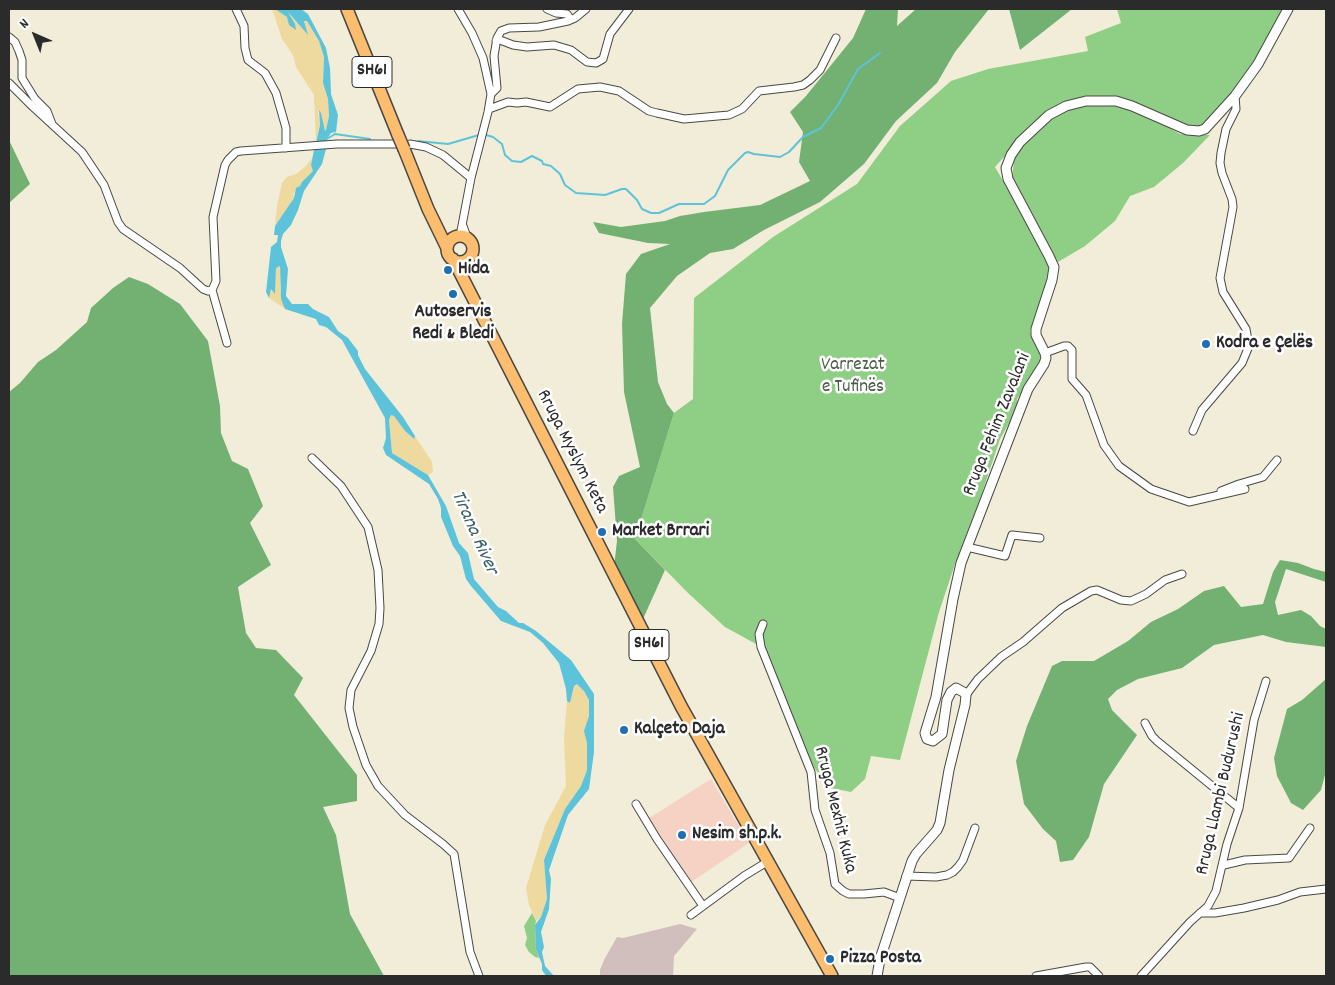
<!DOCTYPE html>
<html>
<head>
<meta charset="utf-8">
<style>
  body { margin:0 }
  #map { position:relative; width:1335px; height:985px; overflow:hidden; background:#f2edd8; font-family:Dekko,sans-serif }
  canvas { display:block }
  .frame { position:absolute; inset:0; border:10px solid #2b2b2b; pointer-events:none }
  .north { position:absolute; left:10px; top:10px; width:50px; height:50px; -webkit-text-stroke:4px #fff; paint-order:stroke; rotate:316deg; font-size:14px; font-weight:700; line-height:20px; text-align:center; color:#2b2b2b }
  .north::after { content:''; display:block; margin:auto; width:18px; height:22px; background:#2b2b2b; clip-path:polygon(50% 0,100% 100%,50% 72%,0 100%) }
</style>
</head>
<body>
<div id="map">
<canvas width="1335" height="985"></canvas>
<div class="frame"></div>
<div class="north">N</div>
</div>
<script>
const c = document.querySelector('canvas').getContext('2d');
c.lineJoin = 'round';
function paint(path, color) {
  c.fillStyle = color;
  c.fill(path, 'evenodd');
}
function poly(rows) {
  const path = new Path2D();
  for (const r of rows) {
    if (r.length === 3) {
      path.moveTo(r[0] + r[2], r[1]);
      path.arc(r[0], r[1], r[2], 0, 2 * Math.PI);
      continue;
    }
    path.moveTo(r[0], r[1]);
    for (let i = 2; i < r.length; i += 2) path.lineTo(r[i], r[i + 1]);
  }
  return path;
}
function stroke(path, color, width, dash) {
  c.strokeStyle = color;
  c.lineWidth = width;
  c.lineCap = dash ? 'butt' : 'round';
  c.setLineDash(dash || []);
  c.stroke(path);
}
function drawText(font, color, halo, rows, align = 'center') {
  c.font = font + ' Dekko,sans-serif';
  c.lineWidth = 5;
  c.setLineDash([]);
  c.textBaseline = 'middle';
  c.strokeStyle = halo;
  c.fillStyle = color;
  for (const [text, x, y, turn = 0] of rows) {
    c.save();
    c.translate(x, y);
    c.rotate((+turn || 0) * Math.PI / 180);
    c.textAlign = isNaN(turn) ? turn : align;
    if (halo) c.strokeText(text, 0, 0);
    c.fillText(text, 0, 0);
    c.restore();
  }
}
const built = poly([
  [711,779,749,843,690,883,649,818]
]);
const industrial = poly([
  [680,924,697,929,674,956,673,976,600,976,600,970,604,960,617,937,623,938]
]);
const green = poly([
  [1117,9,1284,9,1260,56,1236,90,1205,127,1199,128,1185,127,1130,101,1095,96,1062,104,1039,118,995,167,1041,246,1051,270,1030,331,1034,342,1041,353,1041,365,1017,399,1018,408,1000,439,981,496,955,564,939,612,900,760,871,756,865,779,851,792,831,788,826,785,810,761,756,634,756,644,725,627,688,593,635,539,674,413,693,399,694,298,773,237,857,184,900,126,951,81,988,69,1088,51,1085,37,1121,23],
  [1091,104,1112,104,1161,123,1180,134,1210,135,1183,163,1154,187,1130,196,1115,221,1085,246,1058,262,1034,220,1012,177,1015,154,1042,125,1063,111],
  [532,913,536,921,535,925,536,950,539,958,535,957,529,952,525,945,527,938,524,926]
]);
const forest = poly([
  [866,9,898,9,897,26,916,9,989,9,955,52,937,83,896,121,864,164,820,202,764,230,733,249,710,253,677,276,650,308,658,382,667,404,674,413,635,539,665,570,643,619,614,567,617,541,613,487,619,476,640,467,624,392,622,324,626,274,641,254,670,244,648,243,599,233,593,222,621,227,665,221,680,216,704,212,760,205,810,181,799,162,803,132,790,112,806,96,853,38],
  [1009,9,1072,9,1020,50],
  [9,140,30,184,9,203,9,139],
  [129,277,148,284,180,304,208,341,220,406,221,433,232,461,248,469,263,506,250,523,271,565,238,587,246,633,256,648,276,650,303,678,294,695,357,775,357,801,323,807,336,835,350,914,384,976,9,976,9,392,20,383,38,362,56,350,87,322,91,308,113,288],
  [1280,560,1298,563,1314,569,1326,572,1326,582,1286,569,1275,602,1278,615,1301,610,1311,616,1320,626,1326,629,1326,647,1286,642,1263,635,1214,645,1182,668,1138,679,1117,690,1108,699,1112,710,1137,735,1104,784,1089,837,1073,860,1060,862,1056,841,1043,829,1024,804,1016,761,1027,726,1052,666,1062,661,1094,661,1128,641,1151,622,1178,609,1204,591,1224,586,1241,607,1263,604,1273,572],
  [1326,679,1326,771,1321,790,1303,810,1291,803,1277,776,1274,758,1287,709,1302,700]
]);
const sand = poly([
  [272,9,275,9,287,17,285,9,307,34,304,20,307,21,319,41,324,57,323,83,328,99,329,116,326,131,324,131,321,113,318,111,320,125,316,143,314,95,296,67,293,55,282,39],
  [312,158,311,165,314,171,293,194,294,197,289,206,275,226,277,206,282,183,287,177,296,174,305,167],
  [280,266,280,289,285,309,269,298,271,289,275,293,276,268],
  [391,415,394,416,405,431,413,439,415,436,432,462,433,472,428,475,392,453,389,420],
  [577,684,584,690,589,700,589,716,585,731,587,743,587,770,581,786,565,809,544,860,547,899,541,917,536,921,529,905,526,888,545,825,566,786,564,737,567,701,570,703,574,686]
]);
const water = poly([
  [275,9,301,9,308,14,326,48,330,68,331,94,338,115,336,132,331,133,325,142,316,143,320,125,319,110,321,113,325,131,326,130,329,116,328,99,323,83,324,57,319,41,307,21,304,21,308,35,288,12,295,24,296,30,289,25,287,17],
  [326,149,322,164,304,191,298,210,291,225,283,234,281,241,281,247,288,269,286,296,292,304,308,304,313,309,329,317,338,331,348,338,358,351,358,355,365,369,403,417,415,436,414,439,405,431,394,416,391,415,389,420,392,453,428,475,446,506,459,543,468,553,474,579,498,607,506,611,519,623,523,623,536,631,571,660,594,694,594,752,589,789,568,815,549,870,551,879,549,909,541,932,544,947,542,952,545,966,554,976,546,976,542,970,542,964,536,950,535,925,541,917,547,899,544,860,565,809,581,786,587,770,587,743,584,731,589,716,589,700,584,691,577,684,574,686,570,703,567,701,566,689,559,663,543,643,530,632,501,621,471,586,466,579,460,556,453,546,441,517,441,508,438,499,429,484,386,455,383,448,386,438,385,418,342,340,326,327,319,325,316,319,285,309,281,299,280,266,276,268,275,294,271,289,269,298,266,292,271,247,277,242,278,235,274,235,275,226,294,198,296,188,300,186,302,182,313,171,311,165,314,150]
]);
const stream = poly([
  [486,135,493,137,502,144,505,155,512,161,521,162,532,156,542,161,543,164,551,166,560,174,565,185,576,193,605,195,622,189,626,189,637,200,642,209,651,213,659,213,679,204,704,204,715,196,728,170,745,153,748,152,754,154,780,157,789,152,803,137,821,128,838,105,858,69,880,53],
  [325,140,335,134,370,139],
  [418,141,448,144,479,135]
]);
const minor = poly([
  [236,9,244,26,245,48,248,60,265,73,276,93,286,128,286,148],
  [458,9,472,33,483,58,491,94,488,112,471,178,460,236],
  [547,9,556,13,567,14,569,17,568,21],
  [9,37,15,42,19,51,22,60,22,78,35,99,47,111,52,124],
  [496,41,500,40,513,45,527,47,554,45,571,50,587,62,596,63,603,59,610,34,629,9],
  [9,83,33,107,82,152,104,185,118,222,123,229,180,268,203,289,208,291,212,290],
  [491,94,497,88,494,56,497,38,501,31,509,28,539,27,568,21,575,18,586,9],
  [489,109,508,102,517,103,526,102,550,107,578,89,600,87,619,91,649,111,657,113,684,119,729,115,742,109,759,91,794,87,803,85,810,80,820,70,836,38],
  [410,144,426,147,443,155,471,178],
  [463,226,468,240],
  [227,343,212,290,216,281,213,217,225,165,228,160,236,152,241,151,337,144,398,144],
  [1045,353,1064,346,1068,346,1072,350,1072,379,1086,395,1104,445,1119,466,1151,489,1189,502,1245,489],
  [1193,431,1202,410,1242,363,1249,346,1246,329,1223,292,1220,278,1233,207,1232,199,1222,173,1220,163,1221,153,1226,129,1236,109,1235,96],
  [312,458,341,486,368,527,378,570,380,608,379,624,371,651,351,690,349,708,353,727,366,765,378,786,405,815,443,844,454,854,470,952,479,976],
  [1221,491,1239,484,1263,477,1277,460],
  [967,547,1005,556,1012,535,1040,538],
  [763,624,759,634,761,647,811,772,815,810,830,853,835,884,843,891,849,894,864,894,884,892,900,898],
  [966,695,978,679,1001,657,1023,642,1062,608,1091,591,1097,590,1121,600,1131,601,1146,594,1165,580,1182,574],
  [1145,723,1152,736,1157,741,1239,808],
  [636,804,657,839,703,906],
  [1224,865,1245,860,1289,858,1310,828],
  [906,876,936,877,947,875,953,872,958,867,963,860,975,828],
  [1200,913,1215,913,1244,908,1278,900,1300,892,1326,889],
  [691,915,744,876,767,862],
  [1036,976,1086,967,1090,967,1099,976],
  [1141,976,1190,922,1208,906,1216,891,1227,844,1239,808,1254,720,1266,681]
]);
const tertiary = poly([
  [877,976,880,959,912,861,916,854,937,830,940,823,949,770,965,705,966,695,965,693,956,688,951,692,947,700,942,734,933,741,927,739,925,733,936,697,953,599,961,563,1028,389,1044,364,1046,358,1045,353,1036,335,1036,329,1052,280,1054,267,1049,256,1008,179,1006,168,1011,155,1020,142,1049,115,1066,106,1086,101,1116,101,1132,106,1187,130,1199,131,1205,129,1235,96,1258,64,1288,9]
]);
const primary = poly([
  [347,9,398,135],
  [404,149,428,209,447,248],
  [460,249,13],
  [453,259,681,706,832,976]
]);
const primaryBridge = poly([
  [398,135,404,149]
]);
const markers = [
  [448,270,5,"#1f6fb2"],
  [453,294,5,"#1f6fb2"],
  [1206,344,5,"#1f6fb2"],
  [602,532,5,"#1f6fb2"],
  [624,730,5,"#1f6fb2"],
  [682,835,5,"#1f6fb2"],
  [830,959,5,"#1f6fb2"]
];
const shields = [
  [372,72,40],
  [649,645,40]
];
const shieldNames = [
  ["SH61",372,72],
  ["SH61",649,645]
];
const poiNames = [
  ["Hida",458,270],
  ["Autoservis",453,313,"center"],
  ["Redi & Bledi",453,335,"center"],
  ["Kodra e Çelës",1216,344],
  ["Market Brrari",612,532],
  ["Kalçeto Daja",634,730],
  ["Nesim sh.p.k.",692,835],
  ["Pizza Posta",840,959]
];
const parkNames = [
  ["Varrezat",853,366],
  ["e Tufinës",853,388]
];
const streetNames = [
  ["Rruga Fehim Zavalani",998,425,-68],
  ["Rruga Myslym Keta",571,452,63],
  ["Rruga Llambi Budurushi",1222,794,-77],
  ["Rruga Mexhit Kuka",834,810,76]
];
const waterNames = [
  ["Tirana River",473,533,66]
];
paint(built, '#f6d2c4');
paint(industrial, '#d1bfbe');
paint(green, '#8ece85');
paint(forest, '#72b172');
paint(sand, '#eeda9e');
paint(water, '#5dc3da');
stroke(stream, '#5dc3da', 2);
stroke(minor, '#494845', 9);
stroke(tertiary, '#494845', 11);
stroke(primary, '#494845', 14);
stroke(minor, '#fff', 7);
stroke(tertiary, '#fff', 9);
stroke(primary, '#fcbd6e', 11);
stroke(primaryBridge, '#494845', 14, []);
stroke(primaryBridge, '#fcbd6e', 11);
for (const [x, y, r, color] of markers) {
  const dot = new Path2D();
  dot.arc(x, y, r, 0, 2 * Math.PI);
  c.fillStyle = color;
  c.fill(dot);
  stroke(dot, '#fff', 2);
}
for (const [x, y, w] of shields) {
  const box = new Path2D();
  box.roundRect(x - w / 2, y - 15.5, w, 31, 4);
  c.fillStyle = '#fff';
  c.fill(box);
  stroke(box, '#2b2b2b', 1);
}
drawText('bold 18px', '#2b2b2b', null, shieldNames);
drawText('bold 19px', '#2b2b2b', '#fff', poiNames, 'left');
drawText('19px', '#495c46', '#fff', parkNames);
drawText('19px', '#2b2b2b', '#fff', streetNames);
drawText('italic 20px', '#3c6068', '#fff', waterNames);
</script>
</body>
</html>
